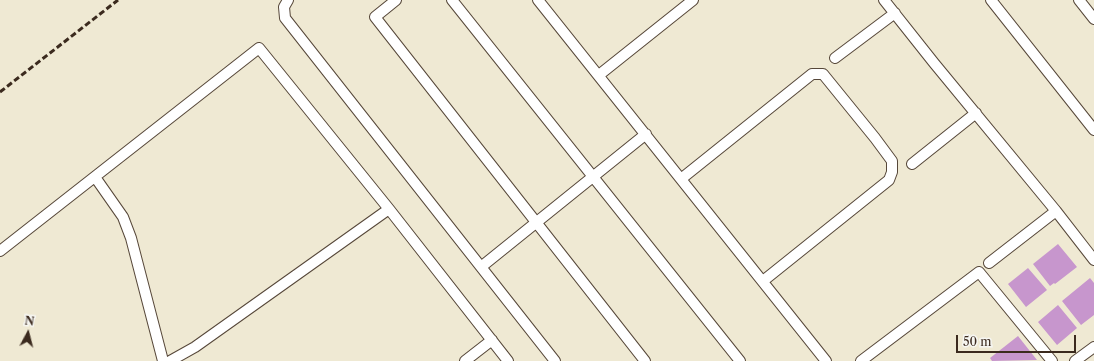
<!DOCTYPE html>
<html>
<head>
<meta charset="utf-8">
<style>
  body { margin:0 }
  #map { position:relative; width:1094px; height:361px; overflow:hidden; background:#efe9d3; font-family:"Libre Caslon Text",serif }
  canvas { display:block }
  .north { position:absolute; left:8px; top:313px; width:40px; height:40px; -webkit-text-stroke:3px #f6f6f2; paint-order:stroke; rotate:7deg; font-size:11px; font-weight:700; line-height:16px; text-align:center; color:#3b2a1e }
  .north::after { content:''; display:block; margin:auto; width:14px; height:18px; background:#3b2a1e; clip-path:polygon(50% 0,100% 100%,50% 72%,0 100%) }
  .scale { position:absolute; left:956px; top:335px; width:120px; height:18px; box-sizing:border-box; border:2px solid #3b2a1e; border-top:0; padding-left:5px; font-size:12px; line-height:14px; white-space:nowrap; color:#3b2a1e; -webkit-text-stroke:3px #f6f6f2; paint-order:stroke }
</style>
</head>
<body>
<div id="map">
<canvas width="1094" height="361"></canvas>
<div class="north">N</div>
<div class="scale">50 m</div>
</div>
<script>
const c = document.querySelector('canvas').getContext('2d');
c.lineJoin = 'round';
function paint(path, color) {
  c.fillStyle = color;
  c.fill(path, 'evenodd');
}
function poly(rows) {
  const path = new Path2D();
  for (const r of rows) {
    path.moveTo(r[0], r[1]);
    for (let i = 2; i < r.length; i += 2) path.lineTo(r[i], r[i + 1]);
  }
  return path;
}
function stroke(path, color, width, dash) {
  c.strokeStyle = color;
  c.lineWidth = width;
  c.lineCap = dash ? 'butt' : 'round';
  c.setLineDash(dash || []);
  c.stroke(path);
}
const building = poly([
  [1058,244,1077,267,1055,284,1054,283,1050,286,1033,264],
  [1028,268,1047,290,1026,307,1008,284],
  [1090,278,1094,283,1094,315,1081,325,1062,301],
  [1058,305,1077,328,1057,345,1038,322],
  [1018,336,1037,360,992,361,990,358]
]);
const lane = poly([
  [288,0,284,7,285,18,555,361],
  [396,0,375,17,645,361],
  [452,0,740,361],
  [538,0,826,361],
  [884,0,934,63,1056,211,1094,260],
  [991,0,1094,130],
  [1079,0,1094,19],
  [835,58,895,13],
  [599,75,693,0],
  [912,164,976,113],
  [95,177,123,217,131,238,163,361],
  [681,179,812,74,823,74,875,138,892,161,892,172,889,180,763,281],
  [0,251,259,48,389,209,508,361],
  [989,263,1056,211],
  [481,267,646,134],
  [170,361,195,347,389,209],
  [465,361,492,340],
  [861,361,979,272,1052,361],
  [1075,361,1094,347]
]);
const rail = poly([
  [0,92,118,0]
]);
paint(building, '#c796cd');
stroke(lane, '#564739', 12);
stroke(lane, '#fff', 10);
stroke(rail, '#3b2a1e', 3, [6, 3]);
</script>
</body>
</html>
